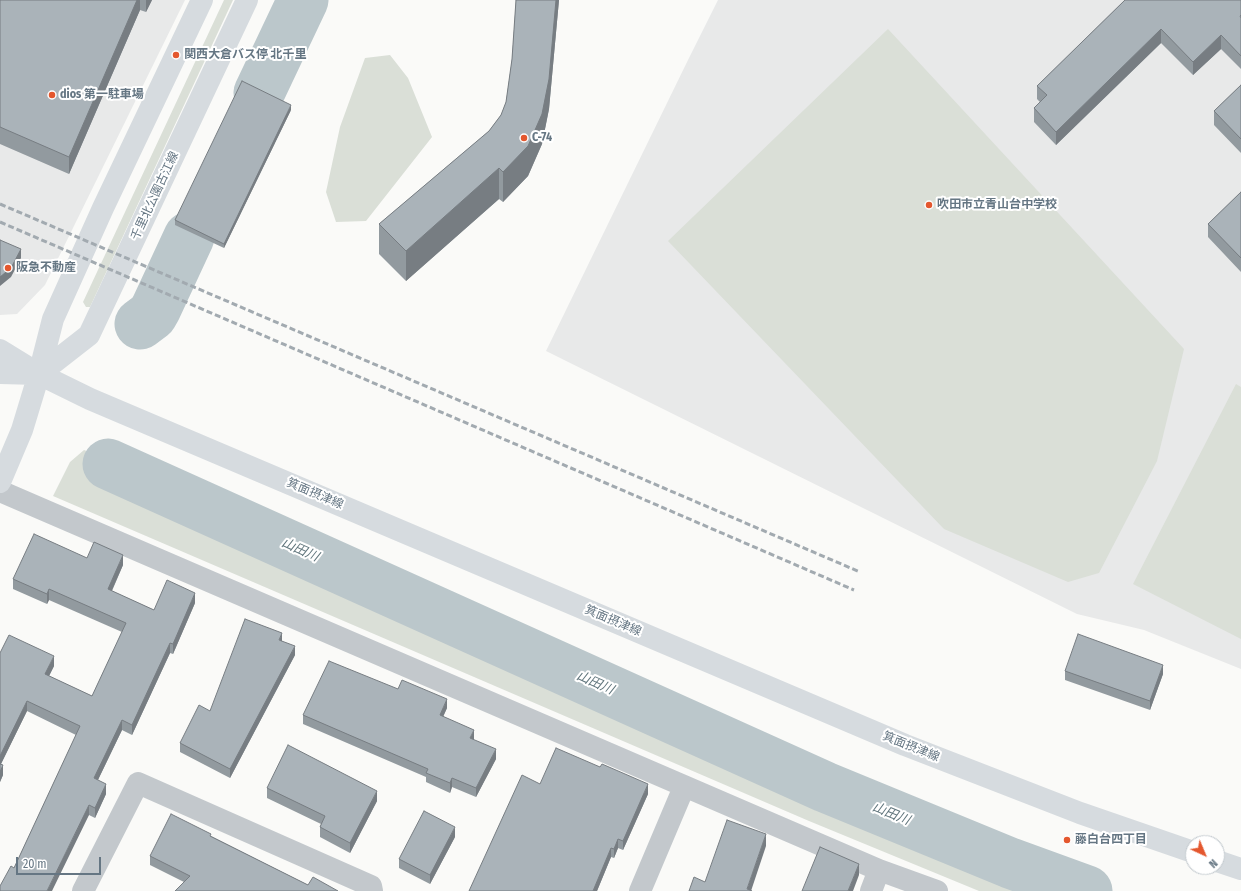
<!DOCTYPE html>
<html>
<head>
<meta charset="utf-8">
<style>
  body { margin:0 }
  #map { position:relative; width:1241px; height:891px; overflow:hidden; background:#fafaf8; font-family:"Fira Sans Condensed",sans-serif }
  canvas { display:block }
  .north { position:absolute; left:1185px; top:835px; width:40px; height:40px; box-sizing:border-box; background:#fff; border:1px solid #c1c8cd; border-radius:50%; rotate:136deg; font-size:11px; font-weight:700; line-height:16px; text-align:center; color:#657683 }
  .north::after { content:''; display:block; margin:auto; width:14px; height:18px; background:#e4572e; clip-path:polygon(50% 0,100% 100%,50% 72%,0 100%) }
  .scale { position:absolute; left:16px; top:857px; width:85px; height:18px; box-sizing:border-box; border:2px solid #657683; border-top:0; padding-left:5px; font-size:12px; line-height:14px; white-space:nowrap; color:#657683; -webkit-text-stroke:3px #fff; paint-order:stroke }
</style>
</head>
<body>
<div id="map">
<canvas width="1241" height="891"></canvas>
<div class="north">N</div>
<div class="scale">20 m</div>
</div>
<script>
const c = document.querySelector('canvas').getContext('2d');
c.lineJoin = 'round';
function paint(path, color) {
  c.fillStyle = color;
  c.fill(path, 'evenodd');
}
function poly(rows) {
  const path = new Path2D();
  for (const r of rows) {
    path.moveTo(r[0], r[1]);
    for (let i = 2; i < r.length; i += 2) path.lineTo(r[i], r[i + 1]);
  }
  return path;
}
function stroke(path, color, width, dash) {
  c.strokeStyle = color;
  c.lineWidth = width;
  c.lineCap = dash ? 'butt' : 'round';
  c.setLineDash(dash || []);
  c.stroke(path);
}
function drawText(font, color, halo, rows, align = 'center') {
  c.font = font + ' "Fira Sans Condensed","Noto Sans JP",sans-serif';
  c.lineWidth = 4;
  c.setLineDash([]);
  c.textBaseline = 'middle';
  c.strokeStyle = halo;
  c.fillStyle = color;
  for (const [text, x, y, turn = 0] of rows) {
    c.save();
    c.translate(x, y);
    c.rotate((+turn || 0) * Math.PI / 180);
    c.textAlign = isNaN(turn) ? turn : align;
    if (halo) c.strokeText(text, 0, 0);
    c.fillText(text, 0, 0);
    c.restore();
  }
}
const built = poly([
  [0,0,185,0,45,285,17,314,0,315],
  [718,0,1241,0,1241,669,1144,630,1077,614,546,351,688,60]
]);
const green = poly([
  [224,0,233,0,90,307,86,307,83,302],
  [888,29,1184,349,1157,461,1099,573,1068,582,944,529,668,241],
  [390,55,408,78,432,137,366,221,336,222,326,192,340,127,365,58],
  [1236,384,1241,387,1241,639,1133,584],
  [84,450,105,458,101,469,823,791,1009,868,1073,891,979,891,809,821,53,496,70,462]
]);
const river = poly([
  [259,93,303,0],
  [140,324,152,315,156,308,189,237],
  [108,464,825,787,1010,863,1087,891]
]);
const street = poly([
  [0,491,879,870,937,891],
  [83,891,138,783,371,886,372,891],
  [640,891,684,787],
  [871,891,879,870]
]);
const secondary = poly([
  [0,350,39,374,90,399,905,745,1080,813,1193,852],
  [0,373,38,374],
  [39,374,89,335,247,0],
  [0,482,22,430,39,374,53,319,103,208,202,0],
  [1217,861,1241,869]
]);
const rail = poly([
  [0,204,860,572],
  [0,222,854,590]
]);
const wall = poly([
  [0,0,152,0,146,12,140,10,69,174,0,144],
  [516,0,559,0,549,109,542,144,528,176,503,202,499,199,406,281,379,254,379,224,489,131,501,115,506,102,512,59],
  [1125,0,1241,0,1241,69,1221,49,1193,75,1161,43,1056,145,1034,122,1034,108,1040,102,1037,99,1037,86],
  [1241,85,1241,153,1214,125,1214,111],
  [291,110,224,248,175,225,175,220],
  [1241,192,1241,272,1208,237,1208,224],
  [87,558,123,565,112,591,154,610,195,603,173,654,170,653,132,735,122,730,98,780,106,794,95,818,89,815,14,868,76,735,27,711,1,764,3,775,0,782,0,653,54,666,49,676,92,696,122,632,49,600,47,604,13,589,13,579],
  [282,641,295,655,230,778,180,752,180,743,210,711],
  [1065,671,1163,674,1150,710,1065,680],
  [447,708,443,716,474,740,496,759,476,797,452,787,450,793,426,782,426,777,303,724,303,715],
  [540,784,648,794,623,850,618,848,614,858,611,857,597,891,469,891],
  [267,788,377,801,350,853,320,837,320,827,321,824,267,798],
  [211,836,308,885,184,882,150,865,150,856],
  [455,837,430,884,399,868,399,859]
]);
const shadedWall = poly([
  [137,0,140,0,140,10,69,174,69,157],
  [146,0,152,0,146,12],
  [556,0,559,0,549,109,542,144,528,176,503,202,503,172],
  [1161,29,1161,43,1056,145,1056,132],
  [1221,35,1221,49,1193,75,1193,62],
  [291,105,291,110,224,248,224,244],
  [499,168,499,199,406,281,406,251],
  [21,249,21,258,11,277,0,286,0,277],
  [123,555,123,565,108,599,108,589],
  [49,589,49,600,47,604,47,594],
  [195,593,195,603,173,654,173,644],
  [282,633,282,642,279,640],
  [170,643,170,653,132,735,132,725],
  [295,646,295,655,230,778,230,769],
  [54,656,54,666,45,684,45,674],
  [1163,665,1163,674,1150,710,1150,701],
  [447,699,447,708,440,724,440,715],
  [27,701,27,711,0,766,0,756],
  [122,720,122,730,94,788,94,778],
  [474,730,474,740,470,738],
  [496,749,496,759,476,797,476,788],
  [3,765,3,775,0,782,0,772],
  [452,778,452,787,450,793,450,783],
  [106,784,106,794,95,818,95,808],
  [648,784,648,794,623,850,623,841],
  [377,791,377,801,350,853,350,843],
  [89,805,89,815,52,891,47,891],
  [455,827,455,837,430,884,430,875],
  [766,834,766,846,751,891,747,889],
  [618,839,618,848,614,858,614,849],
  [611,848,611,857,597,891,593,891],
  [859,864,859,875,853,891,848,891]
]);
const building = poly([
  [0,0,137,0,69,157,0,127,0,0],
  [516,0,556,0,549,79,542,114,528,146,503,172,499,168,406,251,379,224,489,131,501,115,506,102,512,59,516,0],
  [1125,0,1241,0,1241,15,1240,16,1241,18,1241,56,1221,35,1193,62,1161,29,1056,132,1034,108,1047,95,1037,86,1125,0],
  [242,81,291,105,224,244,175,220,242,81],
  [1241,85,1241,139,1214,111,1241,85],
  [1241,192,1241,258,1208,224,1241,192],
  [0,240,21,249,11,268,0,277,0,240],
  [34,534,87,558,94,542,123,555,108,589,154,610,167,580,195,593,173,644,170,643,132,725,122,720,94,778,106,784,95,808,89,805,47,891,0,891,0,886,11,866,14,868,80,726,27,701,0,756,0,653,9,635,54,656,45,674,92,696,126,623,49,589,47,594,13,579,34,534],
  [245,619,282,633,279,640,295,646,230,769,180,743,199,705,210,711,245,619],
  [1078,634,1163,665,1150,701,1065,671,1078,634],
  [329,661,398,689,402,680,447,699,440,715,474,730,470,738,496,749,476,788,452,778,450,783,426,773,428,769,303,715,329,661],
  [288,745,377,791,350,843,320,827,325,816,267,788,288,745],
  [556,748,600,767,602,764,648,784,623,841,618,839,614,849,611,848,593,891,469,891,522,775,540,784,556,748],
  [0,764,3,765,0,772,0,764],
  [424,811,455,827,430,875,399,859,424,811],
  [171,814,211,834,210,836,308,885,313,877,338,891,175,891,190,876,150,856,171,814],
  [727,820,766,834,747,889,752,891,689,891,694,877,705,882,727,820],
  [820,847,859,864,848,891,802,891,820,847]
]);
const markers = [
  [176,55,4,"#e4572e"],
  [52,95,4,"#e4572e"],
  [524,138,4,"#e4572e"],
  [929,205,4,"#e4572e"],
  [8,268,4,"#e4572e"],
  [1067,840,4,"#e4572e"]
];
const poiNames = [
  ["関西大倉バス停 北千里",184,55],
  ["dios 第一駐車場",60,95],
  ["C-74",532,138],
  ["吹田市立青山台中学校",937,205],
  ["阪急不動産",16,268],
  ["藤白台四丁目",1075,840]
];
const streetNames = [
  ["千里北公園古江線",155,196,-65],
  ["箕面摂津線",315,494,23],
  ["箕面摂津線",613,621,23],
  ["箕面摂津線",911,747,22]
];
const waterNames = [
  ["山田川",300,550,24],
  ["山田川",595,683,24],
  ["山田川",891,814,22]
];
paint(built, '#e8e9e9');
paint(green, '#dadfd7');
stroke(river, '#bbc7cb', 51);
stroke(street, '#c3c8cc', 22);
stroke(secondary, '#d6dbdf', 22);
stroke(rail, '#a2aab0', 3, [6, 3]);
paint(wall, '#929a9f');
paint(shadedWall, '#777d82');
paint(building, '#aab3b9');
stroke(building, '#777d82', 1);
for (const [x, y, r, color] of markers) {
  const dot = new Path2D();
  dot.arc(x, y, r, 0, 2 * Math.PI);
  c.fillStyle = color;
  c.fill(dot);
  stroke(dot, '#fff', 1.5);
}
drawText('bold 12px', '#657683', '#fff', poiNames, 'left');
drawText('12px', '#657683', '#fff', streetNames);
drawText('italic 13px', '#60757c', '#fff', waterNames);
</script>
</body>
</html>
